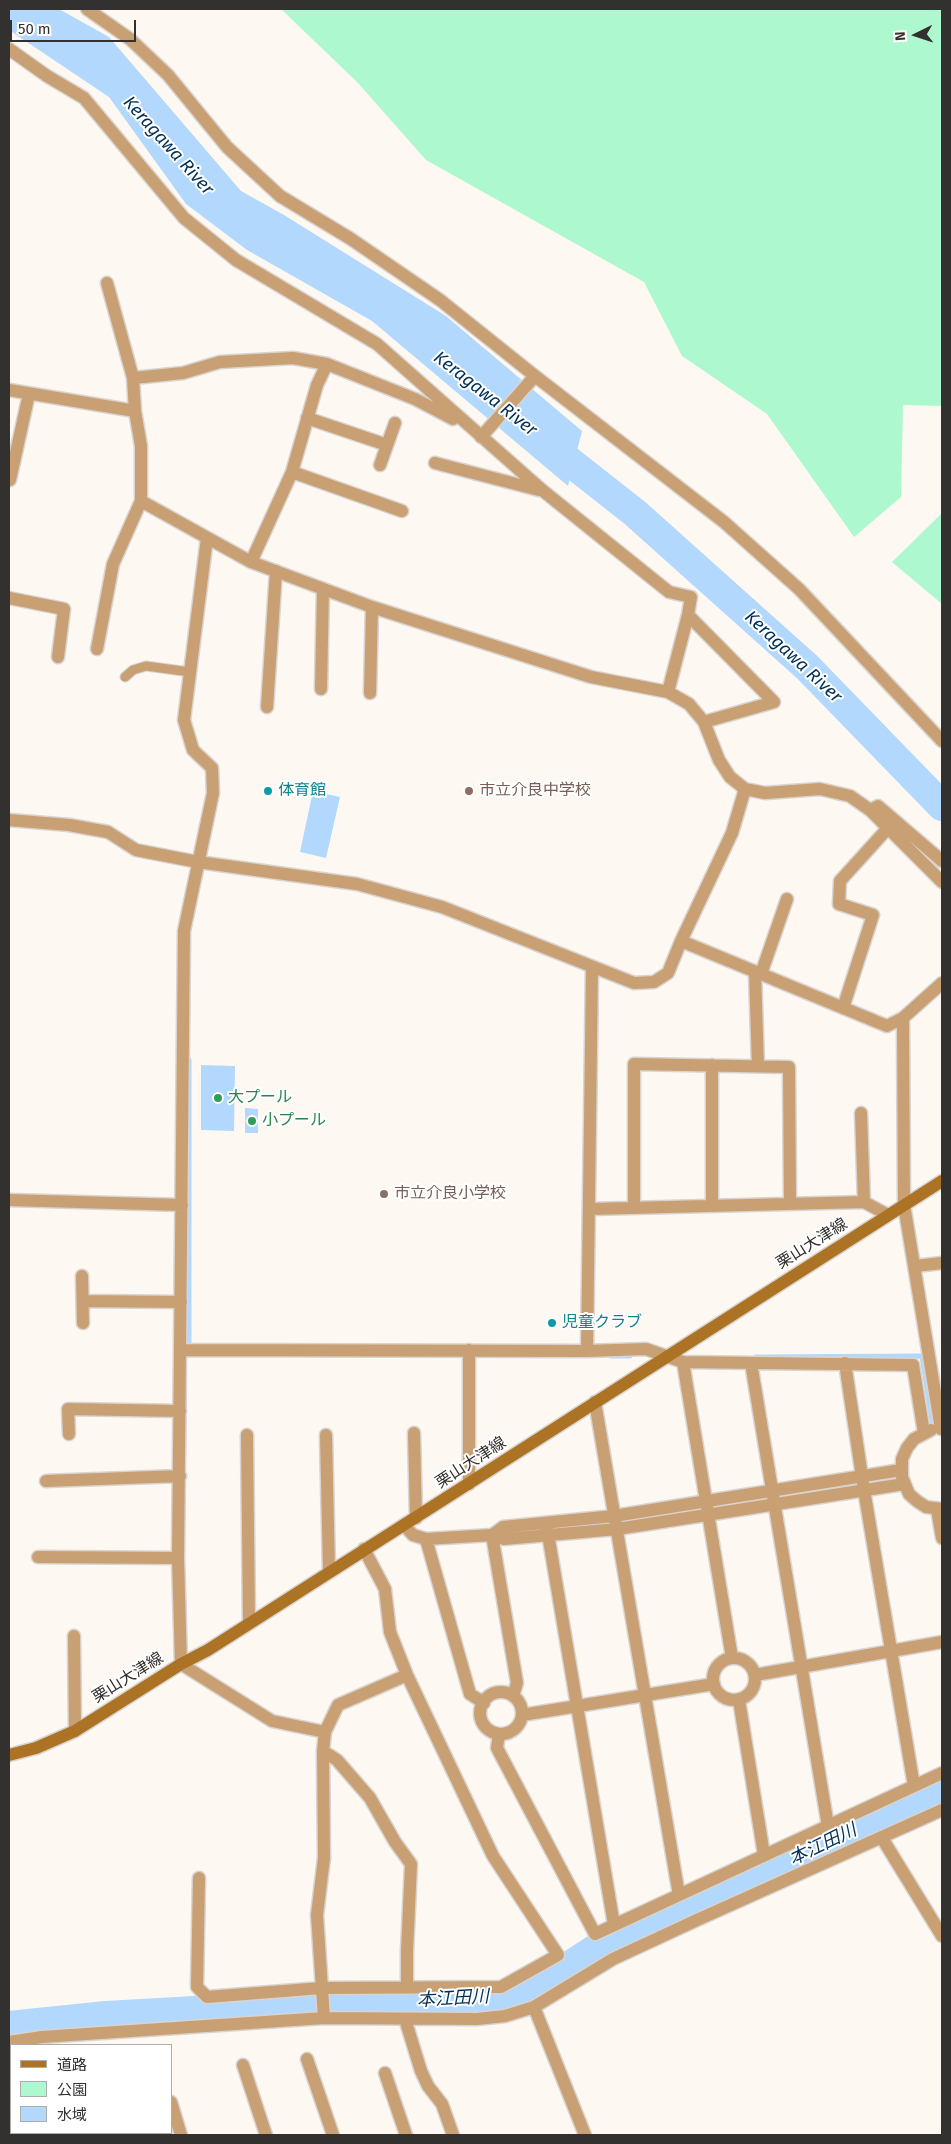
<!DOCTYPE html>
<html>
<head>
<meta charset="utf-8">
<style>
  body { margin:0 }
  #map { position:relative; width:951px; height:2144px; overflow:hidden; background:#fef8f3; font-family:"Fira Sans","Noto Sans JP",sans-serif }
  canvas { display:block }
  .frame { position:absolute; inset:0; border:10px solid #33312f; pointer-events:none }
  .legend { position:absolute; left:10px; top:2044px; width:162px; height:90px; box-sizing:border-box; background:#fff; border:1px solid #adadac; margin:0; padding:6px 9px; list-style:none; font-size:15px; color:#33312f }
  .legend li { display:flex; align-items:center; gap:10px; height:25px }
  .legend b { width:25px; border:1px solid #adadac }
  .north { position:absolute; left:891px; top:10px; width:50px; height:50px; -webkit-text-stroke:4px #fff; paint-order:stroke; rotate:266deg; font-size:14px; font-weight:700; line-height:20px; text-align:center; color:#33312f }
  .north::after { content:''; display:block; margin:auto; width:18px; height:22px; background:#33312f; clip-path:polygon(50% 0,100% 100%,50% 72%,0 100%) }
  .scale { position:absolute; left:10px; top:20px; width:126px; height:22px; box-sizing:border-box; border:2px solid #33312f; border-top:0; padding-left:6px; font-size:15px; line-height:18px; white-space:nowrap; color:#33312f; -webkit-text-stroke:4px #fff; paint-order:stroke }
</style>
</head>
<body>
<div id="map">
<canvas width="951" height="2144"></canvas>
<div class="frame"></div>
<ul class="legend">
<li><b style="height:6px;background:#ad7324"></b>道路</li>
<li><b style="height:14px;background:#aef8cf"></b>公園</li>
<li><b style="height:14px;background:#b2d8fe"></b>水域</li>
</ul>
<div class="north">N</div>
<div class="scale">50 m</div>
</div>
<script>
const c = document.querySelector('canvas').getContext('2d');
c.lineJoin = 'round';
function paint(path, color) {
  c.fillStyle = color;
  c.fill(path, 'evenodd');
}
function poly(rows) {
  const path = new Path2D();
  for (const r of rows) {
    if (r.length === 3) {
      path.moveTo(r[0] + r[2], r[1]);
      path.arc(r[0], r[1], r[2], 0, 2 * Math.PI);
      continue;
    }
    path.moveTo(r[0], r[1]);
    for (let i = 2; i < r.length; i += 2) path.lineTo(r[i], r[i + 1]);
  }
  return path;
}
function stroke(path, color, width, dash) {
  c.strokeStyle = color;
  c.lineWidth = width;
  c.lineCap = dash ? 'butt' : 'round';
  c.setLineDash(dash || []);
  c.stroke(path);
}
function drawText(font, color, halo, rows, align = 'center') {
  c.font = font + ' "Fira Sans","Noto Sans JP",sans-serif';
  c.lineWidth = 4;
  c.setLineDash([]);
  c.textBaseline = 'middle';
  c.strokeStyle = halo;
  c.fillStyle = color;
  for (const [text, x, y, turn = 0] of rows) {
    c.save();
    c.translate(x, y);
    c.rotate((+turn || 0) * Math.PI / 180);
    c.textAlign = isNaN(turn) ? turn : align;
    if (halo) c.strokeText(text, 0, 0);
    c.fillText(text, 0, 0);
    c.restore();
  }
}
const green = poly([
  [281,9,942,9,942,406,903,405,901,497,854,537,767,414,682,356,644,282,426,160,358,83],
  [942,513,942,604,892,562]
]);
const water = poly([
  [9,9,59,9,109,37,241,191,284,215,446,316,582,431,568,486,372,321,247,250,186,204,109,97,9,30],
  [313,791,340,797,326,858,300,852],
  [201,1065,235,1066,234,1131,201,1130],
  [245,1108,258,1109,258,1133,245,1133]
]);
const stream = poly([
  [189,1349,189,1060],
  [611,1356,630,1356],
  [756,1357,922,1356,932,1421]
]);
const river = poly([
  [541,439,635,513,807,667,942,806],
  [9,2026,106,2016,212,2010,295,2002,488,2000,543,1983,594,1950,698,1906,845,1834,942,1791]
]);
const lane = poly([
  [125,677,133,670,146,666,190,672]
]);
const street = poly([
  [87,9,130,39,168,75,227,147,280,196,351,239,440,300,535,376,724,522,799,589,942,741],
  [9,49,47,76,84,98,184,218,236,260,377,344,542,490,669,592,691,597,688,615,774,702,704,722],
  [133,378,183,373,220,362,293,358,327,364,415,399,453,419],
  [9,390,135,411],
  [307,418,387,445],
  [481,437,535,376],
  [435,463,539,490],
  [380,465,395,423],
  [292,472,402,511],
  [10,480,29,394],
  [141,501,251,562,372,607,591,677,668,692,689,704,704,722,719,760,730,777,745,789,765,793,820,789,850,796,870,810,942,882],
  [207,538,184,720,193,750,212,768,213,793,184,931,178,1558,181,1664,272,1721,325,1732],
  [251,562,292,472,317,385,327,364],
  [9,598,64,609,58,657],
  [97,649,113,564,141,501,141,446,135,411,133,378,107,283],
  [321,689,323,589],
  [668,692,688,615],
  [370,693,372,607],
  [267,707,276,571],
  [870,810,878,806,942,861],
  [9,820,69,825,108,832,136,850,198,862,357,884,442,907,634,983,654,982,668,973,681,941,732,833,745,789],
  [681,941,887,1026,903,1018,942,983],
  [755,972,758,1066],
  [761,974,787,899],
  [843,1008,873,915,839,904,840,881,888,828],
  [903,1018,904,1205,941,1429],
  [861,1113,864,1202],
  [9,1200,182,1205],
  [712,1205,712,1065],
  [634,1207,634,1064,789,1067,790,1203],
  [590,1209,864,1202,888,1215],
  [915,1266,942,1263],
  [82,1276,83,1323],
  [83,1301,181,1302],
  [181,1350,587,1351,646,1349,683,1362,913,1365,924,1433],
  [587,1351,592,968],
  [683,1362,732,1658],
  [751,1363,828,1826],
  [845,1363,864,1490,914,1786],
  [595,1402,679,1895],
  [931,1430,914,1439,907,1448,902,1459,902,1477,909,1494,917,1501,926,1507,942,1509],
  [414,1433,416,1518],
  [69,1434,68,1409,180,1411],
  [247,1435,249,1623],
  [326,1435,329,1571],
  [46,1481,180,1476],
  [469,1484,469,1350],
  [937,1509,942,1538],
  [404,1525,413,1535,426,1539,492,1535,504,1539,617,1529,904,1484],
  [547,1528,614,1925],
  [492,1535,503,1527,614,1516,901,1470],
  [492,1535,517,1683,513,1696],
  [426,1539,470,1694,484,1703],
  [38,1557,178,1558],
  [74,1636,75,1731],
  [734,1679,21],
  [755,1675,942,1642],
  [501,1713,21],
  [739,1700,764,1855],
  [522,1715,714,1684],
  [499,1734,497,1748,595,1934,942,1773],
  [323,1751,337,1760,370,1798,395,1842,411,1864,407,1951,407,1988],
  [882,1838,942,1936],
  [199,1878,197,1987,207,1997,322,1988,501,1987,558,1955,493,1856,407,1675,390,1632,385,1589,364,1549],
  [534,2007,585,2135],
  [324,2018,317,1915,324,1858,323,1751,325,1732,338,1705,407,1675],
  [405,2019,421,2071,428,2086,442,2104,453,2135],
  [9,2042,42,2037,324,2018,477,2019,505,2016,534,2007,613,1959,697,1920,942,1810],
  [307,2059,333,2135],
  [243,2065,266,2135],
  [385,2073,406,2135],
  [171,2102,181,2135],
  [65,2133,66,2135]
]);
const secondary = poly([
  [9,1755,36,1748,75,1731,181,1664,208,1650,942,1181]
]);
const markers = [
  [268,791,5,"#0f9aa8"],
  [469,791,5,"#8d6e63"],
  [218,1098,5,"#2e9e5b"],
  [252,1121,5,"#2e9e5b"],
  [384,1194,5,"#8d6e63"],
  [552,1323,5,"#0f9aa8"]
];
const cultureNames = [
  ["体育館",278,791],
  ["児童クラブ",562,1323]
];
const educationNames = [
  ["市立介良中学校",479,791],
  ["市立介良小学校",394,1194]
];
const leisureNames = [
  ["大プール",228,1098],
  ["小プール",262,1121]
];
const streetNames = [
  ["栗山大津線",812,1244,-32],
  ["栗山大津線",471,1463,-33],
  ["栗山大津線",128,1678,-32]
];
const waterNames = [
  ["Keragawa River",168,146,48],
  ["Keragawa River",485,394,38],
  ["Keragawa River",793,657,43],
  ["本江田川",823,1845,-26],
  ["本江田川",453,1999,-3]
];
paint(green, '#aef8cf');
paint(water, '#b2d8fe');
stroke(stream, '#b2d8fe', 5);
stroke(river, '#b2d8fe', 30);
stroke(lane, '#d9d4d0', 11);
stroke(street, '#d9d4d0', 15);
stroke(secondary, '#d9d4d0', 15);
stroke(lane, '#c8a073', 9);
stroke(street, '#c8a073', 12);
stroke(secondary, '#ad7324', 12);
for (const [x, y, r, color] of markers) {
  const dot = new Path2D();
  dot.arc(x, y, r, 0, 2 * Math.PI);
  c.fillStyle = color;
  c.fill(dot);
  stroke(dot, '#fff', 2);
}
drawText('16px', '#0d838f', '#fff', cultureNames, 'left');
drawText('16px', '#785e54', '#fff', educationNames, 'left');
drawText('16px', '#27864d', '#fff', leisureNames, 'left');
drawText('16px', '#33312f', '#fff', streetNames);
drawText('italic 18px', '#002f56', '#fff', waterNames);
</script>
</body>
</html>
